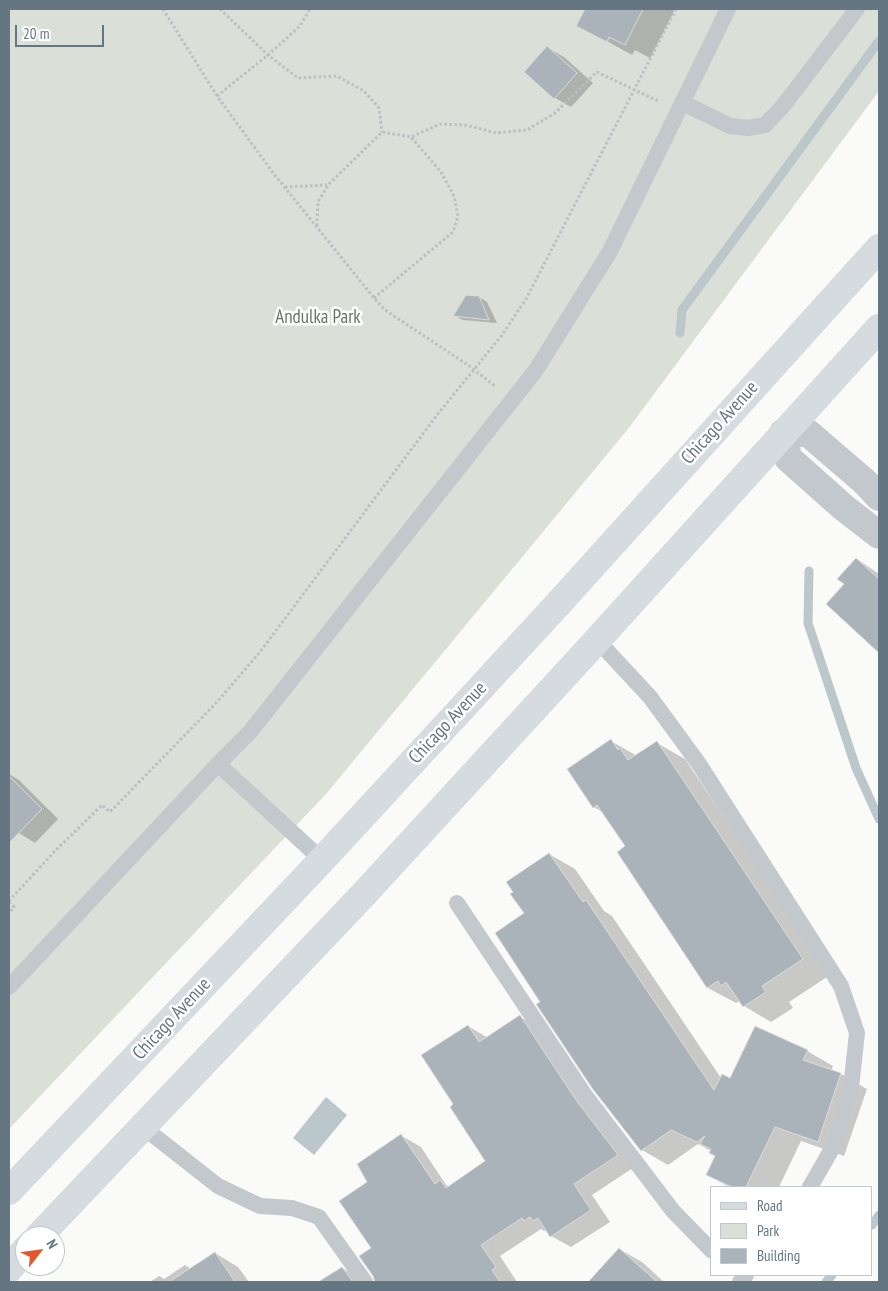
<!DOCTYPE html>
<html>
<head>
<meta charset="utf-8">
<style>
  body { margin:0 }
  #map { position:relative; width:888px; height:1291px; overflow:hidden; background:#fafaf8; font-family:"PT Sans Narrow",sans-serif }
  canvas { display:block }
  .frame { position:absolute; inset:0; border:10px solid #657683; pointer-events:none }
  .legend { position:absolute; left:710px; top:1186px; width:162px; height:90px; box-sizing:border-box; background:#fff; border:1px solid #c1c8cd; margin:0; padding:6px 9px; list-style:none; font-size:15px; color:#657683 }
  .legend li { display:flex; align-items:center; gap:10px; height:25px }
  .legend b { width:25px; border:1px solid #c1c8cd }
  .north { position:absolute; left:15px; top:1226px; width:50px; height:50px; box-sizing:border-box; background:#fff; border:1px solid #c1c8cd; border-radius:50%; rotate:60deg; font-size:14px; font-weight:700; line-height:20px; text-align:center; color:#657683 }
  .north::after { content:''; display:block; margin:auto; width:18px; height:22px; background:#e4572e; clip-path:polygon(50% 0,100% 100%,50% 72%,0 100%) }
  .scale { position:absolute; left:15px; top:25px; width:89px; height:22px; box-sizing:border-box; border:2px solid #657683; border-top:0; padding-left:6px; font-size:15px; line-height:18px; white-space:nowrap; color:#657683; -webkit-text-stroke:4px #fff; paint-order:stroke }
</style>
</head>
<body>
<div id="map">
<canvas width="888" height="1291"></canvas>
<div class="frame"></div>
<ul class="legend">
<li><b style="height:6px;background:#d6dbdf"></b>Road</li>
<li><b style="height:14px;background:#dadfd7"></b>Park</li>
<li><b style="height:14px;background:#aab3b9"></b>Building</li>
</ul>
<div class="north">N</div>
<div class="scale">20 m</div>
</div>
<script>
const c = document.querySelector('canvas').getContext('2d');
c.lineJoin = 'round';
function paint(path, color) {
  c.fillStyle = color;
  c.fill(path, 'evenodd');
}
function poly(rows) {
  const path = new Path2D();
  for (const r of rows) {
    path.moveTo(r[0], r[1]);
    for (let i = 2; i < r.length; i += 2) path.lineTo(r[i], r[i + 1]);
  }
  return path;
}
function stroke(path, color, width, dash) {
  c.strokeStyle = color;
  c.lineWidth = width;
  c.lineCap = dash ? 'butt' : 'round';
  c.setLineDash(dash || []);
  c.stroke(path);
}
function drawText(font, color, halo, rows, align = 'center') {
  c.font = font + ' "PT Sans Narrow",sans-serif';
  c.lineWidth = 5;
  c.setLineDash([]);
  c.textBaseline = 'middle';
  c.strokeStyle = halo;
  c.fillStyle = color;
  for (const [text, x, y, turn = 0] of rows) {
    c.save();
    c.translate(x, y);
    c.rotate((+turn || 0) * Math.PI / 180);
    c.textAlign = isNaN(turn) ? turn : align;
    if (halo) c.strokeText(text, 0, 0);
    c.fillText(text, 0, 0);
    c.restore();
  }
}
const green = poly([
  [9,9,879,9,879,91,628,429,326,794,9,1129]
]);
const water = poly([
  [326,1097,347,1115,314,1155,293,1138]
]);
const shadow = poly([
  [586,9,675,9,650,58,635,50,632,55,578,25],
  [548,48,564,57,593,83,571,107,555,98],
  [479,297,487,302,497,323,463,320,455,316],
  [857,559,879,574,879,651,828,604,846,584],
  [611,741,637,756,657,743,685,759,830,975,789,1002,793,1008,771,1022,744,1006,740,1001,736,1003,708,988,619,853,627,847,604,813,594,807],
  [9,774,19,780,58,819,35,843,19,833,9,823],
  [549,854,575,869,604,911,612,916,721,1078,731,1080,807,1051,833,1066,831,1071,841,1074,867,1089,844,1156,801,1141,779,1187,729,1187,708,1175,716,1156,711,1151,698,1144,668,1165,642,1150,542,1002,525,913],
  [520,1017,539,1028,636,1166,592,1195,610,1222,571,1247,551,1236,547,1229,544,1231,541,1229,500,1256,517,1282,376,1282,368,1183,402,1136,421,1147,446,1185,450,1187,487,1162,455,1105,468,1026,488,1038],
  [619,1249,642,1262,664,1282,590,1282],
  [215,1253,238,1267,249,1282,150,1282,159,1276,164,1279,185,1265,191,1269],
  [342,1268,361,1279,364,1282,321,1282]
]);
const stream = poly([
  [680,333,682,310,879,41],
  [809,571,808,623,856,768,879,819],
  [872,1225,879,1215],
  [826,1282,832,1275]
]);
const building = poly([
  [585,9,643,9,625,45,609,37,607,42,576,26,585,9],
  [547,46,577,73,554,99,524,72,547,46],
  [466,295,479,296,489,320,453,316,466,295],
  [856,558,879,579,879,653,826,604,844,584,837,579,856,558],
  [611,739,618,750,620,748,628,760,657,741,803,959,762,986,766,992,743,1007,726,982,721,986,718,981,707,988,617,852,625,846,597,805,593,808,567,769,611,739],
  [9,776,42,809,9,843,9,776],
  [549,853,583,902,586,900,714,1090,722,1074,730,1078,755,1026,808,1050,803,1060,841,1073,818,1142,775,1127,746,1187,732,1187,706,1175,715,1156,709,1153,711,1149,700,1144,705,1136,697,1142,671,1130,641,1151,592,1088,536,1004,540,1002,495,933,524,913,510,894,513,892,506,882,549,853],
  [520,1015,576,1100,618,1155,574,1184,591,1210,550,1237,538,1218,533,1221,530,1217,524,1221,522,1218,481,1245,496,1267,492,1270,500,1282,375,1282,373,1276,359,1256,371,1248,339,1201,367,1182,357,1164,401,1134,435,1184,440,1180,446,1188,485,1161,450,1107,453,1104,421,1055,468,1025,479,1042,520,1015],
  [619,1248,657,1282,588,1282,619,1248],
  [215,1252,235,1282,169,1282,215,1252],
  [342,1267,353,1282,318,1282,342,1267]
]);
const path = poly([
  [163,9,217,96,274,174,374,298,385,310,468,365,495,386],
  [220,9,268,55,298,78,337,76,364,91,379,108,382,132],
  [217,96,268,55,300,26,310,9],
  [285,187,327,185],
  [317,226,318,202,328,185,382,132,411,137,440,124,466,125,496,133,527,130,555,113,597,72,658,101],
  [374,298,453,232,458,216,454,196,441,172,411,137],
  [9,901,54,852,102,805,110,812,217,702,260,652,437,415,502,335,526,299,676,9],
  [9,902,14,907,9,913]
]);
const service = poly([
  [683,103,730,126,748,128,765,125,783,106,857,9],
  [597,640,650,697,699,764,841,986,857,1033,851,1088,833,1147,810,1187],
  [218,764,322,860],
  [457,903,584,1094,673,1211,712,1251],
  [9,987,218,764,250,732,536,370,609,253,728,9],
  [143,1127,218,1186,260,1206,292,1208,319,1217,365,1282],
  [740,1282,746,1275]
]);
const minor = poly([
  [879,497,865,482,808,433,783,433,788,458,843,507,879,535]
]);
const primary = poly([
  [9,1191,322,860,559,603,879,248],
  [39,1236,363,895,600,637,879,328],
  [9,1269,25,1250]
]);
const parkNames = [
  ["Andulka Park",318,318]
];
const streetNames = [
  ["Chicago Avenue",720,423,-48],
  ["Chicago Avenue",448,723,-47],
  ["Chicago Avenue",172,1019,-47]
];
paint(green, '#dadfd7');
paint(water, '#bbc7cb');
paint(shadow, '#0003');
stroke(stream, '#bbc7cb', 9);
paint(building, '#aab3b9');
stroke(building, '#dcdcda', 1);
stroke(path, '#bbbfc2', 3, [2.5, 2.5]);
stroke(service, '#c3c8cc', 16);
stroke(minor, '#c3c8cc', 28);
stroke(primary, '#d6dbdf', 28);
drawText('19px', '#687a64', '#fff', parkNames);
drawText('19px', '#657683', '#fff', streetNames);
</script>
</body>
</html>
